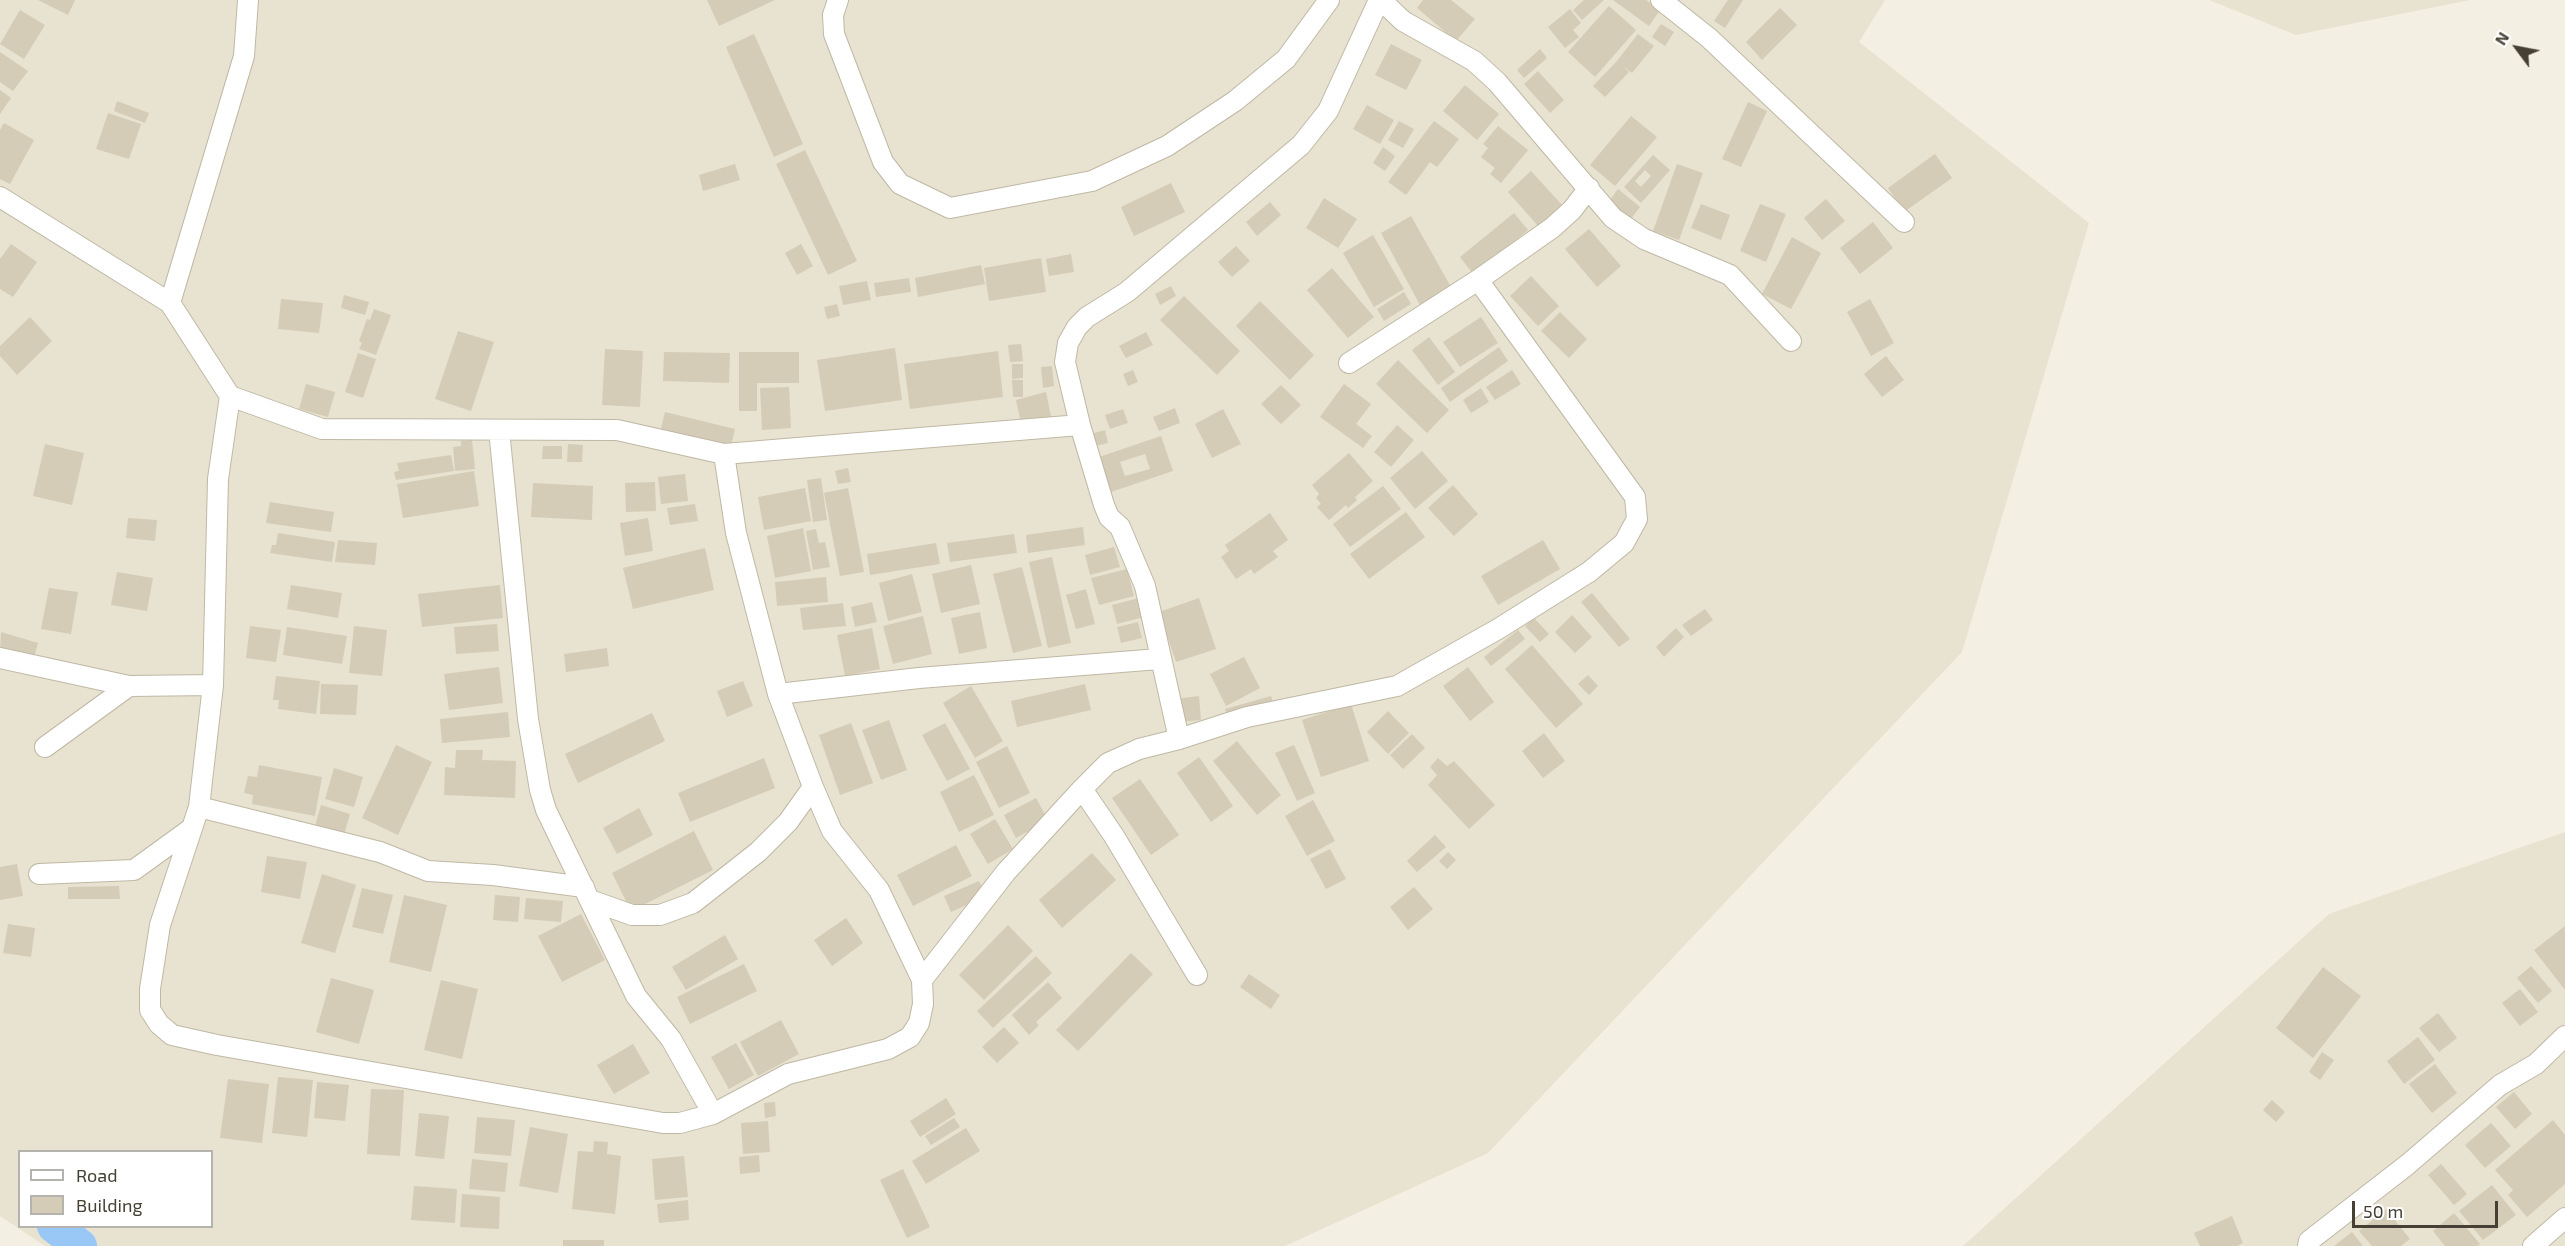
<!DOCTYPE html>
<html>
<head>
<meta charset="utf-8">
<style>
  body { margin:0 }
  #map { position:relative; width:2565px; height:1246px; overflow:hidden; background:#f3f0e3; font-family:"Exo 2",sans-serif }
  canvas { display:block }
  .legend { position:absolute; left:18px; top:1150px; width:195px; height:78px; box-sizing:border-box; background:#fff; border:2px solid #b5b3ad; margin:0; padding:8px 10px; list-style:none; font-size:18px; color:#454033 }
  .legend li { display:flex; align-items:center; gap:12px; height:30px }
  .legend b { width:30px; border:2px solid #b5b3ad }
  .north { position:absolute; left:2487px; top:18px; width:60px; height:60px; -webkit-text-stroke:4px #fff; paint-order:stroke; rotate:302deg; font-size:16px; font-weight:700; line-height:24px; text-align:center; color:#454033 }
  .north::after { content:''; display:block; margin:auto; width:21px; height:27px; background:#454033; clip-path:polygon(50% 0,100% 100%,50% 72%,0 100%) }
  .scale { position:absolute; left:2352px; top:1201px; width:146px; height:27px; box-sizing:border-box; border:3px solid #454033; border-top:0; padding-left:8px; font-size:18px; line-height:21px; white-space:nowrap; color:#454033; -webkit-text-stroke:4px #fff; paint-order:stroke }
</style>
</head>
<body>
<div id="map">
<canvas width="2565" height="1246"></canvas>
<ul class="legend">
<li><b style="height:8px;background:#fff"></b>Road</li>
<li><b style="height:16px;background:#d5ccb7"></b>Building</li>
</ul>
<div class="north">N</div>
<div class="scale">50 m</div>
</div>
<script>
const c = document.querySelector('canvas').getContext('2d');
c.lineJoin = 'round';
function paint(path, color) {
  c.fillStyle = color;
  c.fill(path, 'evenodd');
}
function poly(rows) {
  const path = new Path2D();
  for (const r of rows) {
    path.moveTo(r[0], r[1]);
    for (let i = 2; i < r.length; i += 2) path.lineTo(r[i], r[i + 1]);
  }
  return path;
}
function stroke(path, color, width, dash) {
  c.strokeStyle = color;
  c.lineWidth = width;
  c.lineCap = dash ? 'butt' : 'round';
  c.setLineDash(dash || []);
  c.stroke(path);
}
const residential = poly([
  [0,0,1885,0,1859,42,2089,223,1962,652,1488,1153,1285,1246,45,1246,0,1216],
  [20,1152,212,1152,212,1226,20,1226],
  [2209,0,2470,0,2296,35],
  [2565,832,2565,1246,1963,1246,2329,914]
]);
const river = poly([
  [54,1226,80,1246]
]);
const building = poly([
  [38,0,75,0,68,15],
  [707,0,775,0,719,26],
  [1423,0,1451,0,1475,19,1456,41,1417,8],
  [1584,0,1604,0,1582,20,1573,10],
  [1613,0,1646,0,1660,10,1649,26],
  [1728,0,1743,0,1725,28,1714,21],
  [1609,6,1636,30,1595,77,1568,52],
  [1780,8,1797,25,1762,60,1746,42],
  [1570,9,1581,23,1573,30,1579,37,1565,48,1548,27],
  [20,10,45,25,24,59,0,44],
  [1661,24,1674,32,1665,46,1652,37],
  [754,34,803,144,774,157,726,47],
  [1638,34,1654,46,1632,73,1623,66,1629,72,1605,97,1593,86,1617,61],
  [1391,44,1422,60,1406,90,1375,75],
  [1540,49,1547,58,1524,78,1517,70],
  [0,52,28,71,13,91,0,82],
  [1538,71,1564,100,1550,113,1524,84],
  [1465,85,1499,114,1477,140,1443,111],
  [0,90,11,98,0,114],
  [117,101,149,113,145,123,114,111],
  [1748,102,1767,111,1741,167,1722,159],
  [1367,105,1394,120,1380,144,1353,129],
  [108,113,141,124,129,159,96,149],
  [1631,116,1657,137,1615,186,1590,165],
  [1399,121,1414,129,1403,148,1388,140],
  [1434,121,1459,139,1437,167,1430,162,1406,195,1388,182],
  [4,123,34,140,10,184,0,179,0,130],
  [1498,126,1528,150,1501,183,1490,174,1495,168,1481,157,1488,148,1483,144],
  [1383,147,1395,156,1385,171,1373,163],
  [805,150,857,261,828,275,776,164],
  [1935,154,1952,178,1904,212,1888,188],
  [1653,155,1670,170,1641,203,1624,187],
  [1645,170,1651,176,1641,187,1635,181],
  [735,164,740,180,703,191,699,175],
  [1677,164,1703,173,1679,240,1653,231],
  [1531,171,1563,206,1540,228,1508,192],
  [1171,183,1185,212,1134,236,1121,207],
  [1618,189,1640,207,1631,219,1609,201],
  [1324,198,1357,219,1338,248,1306,228],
  [1826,199,1845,221,1822,240,1804,218],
  [1270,202,1281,215,1257,236,1246,222],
  [1701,204,1730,215,1721,240,1691,228],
  [1760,204,1786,214,1766,262,1740,251],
  [1514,213,1528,230,1474,275,1460,257],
  [1411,216,1451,287,1420,305,1381,233],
  [1873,222,1893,248,1860,274,1840,248],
  [1589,229,1621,266,1597,287,1565,249],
  [1373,235,1404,289,1374,307,1343,253],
  [1792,237,1821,253,1791,309,1762,294],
  [11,244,37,262,13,297,0,289,0,259],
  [801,244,813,266,797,275,785,253],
  [1236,246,1250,261,1232,277,1218,262],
  [1071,254,1074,272,1049,276,1046,259],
  [1041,258,1046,292,989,301,984,268],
  [981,265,985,284,918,297,915,278],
  [1332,268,1374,317,1348,338,1307,290],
  [1531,276,1559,306,1538,326,1510,296],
  [909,278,911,292,876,297,874,283],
  [867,281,871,300,843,305,839,286],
  [1171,286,1176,296,1160,305,1155,294],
  [1404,292,1411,304,1384,321,1377,309],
  [344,295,369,302,365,315,341,308],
  [1184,296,1240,351,1217,375,1160,320],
  [281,299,323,303,319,333,278,329],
  [1870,299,1894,343,1871,356,1847,312],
  [1260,301,1314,355,1290,380,1236,326],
  [837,304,840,316,827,319,824,307],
  [374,309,391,315,376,355,359,349,362,343,359,341,367,319,370,320],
  [1560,312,1587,339,1569,358,1541,331],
  [30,317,52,341,17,375,0,356,0,346],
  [1481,317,1498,343,1460,367,1443,342],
  [458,331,494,342,471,411,435,399],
  [1146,332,1153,345,1126,358,1119,346],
  [1429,337,1455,372,1438,385,1412,350],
  [1021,344,1023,361,1010,362,1008,345],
  [1499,347,1508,361,1450,402,1441,388],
  [895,348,902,400,825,411,817,360],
  [605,349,643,351,640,407,602,405],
  [998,351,1003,397,910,409,904,364],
  [664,352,730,353,729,383,663,381],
  [739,352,799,352,799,383,757,383,757,411,739,411],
  [358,353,376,359,363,398,345,392],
  [1886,356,1904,380,1882,397,1864,374],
  [1398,360,1449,410,1427,433,1376,384],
  [1012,364,1023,364,1023,378,1012,379],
  [1052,366,1054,386,1043,388,1041,367],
  [1133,370,1138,382,1128,386,1123,374],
  [1512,370,1521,384,1495,400,1486,387],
  [1012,380,1023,380,1023,397,1013,397],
  [306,384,335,392,328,417,299,409],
  [1344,384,1371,404,1356,424,1372,436,1363,448,1320,417],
  [1281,385,1301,405,1281,424,1261,404],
  [789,387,791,428,762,430,760,388],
  [1481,388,1489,402,1471,413,1463,400],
  [1046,392,1052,421,1022,428,1016,400],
  [1175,408,1180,423,1159,431,1153,417],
  [1123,409,1128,423,1110,429,1105,415],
  [1223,409,1241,444,1212,458,1195,424],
  [665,412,735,429,730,450,660,433],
  [1397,425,1414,440,1391,467,1374,452],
  [1105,430,1108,443,1095,446,1091,434],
  [1161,436,1173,471,1111,492,1099,457],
  [1145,454,1150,469,1125,476,1120,462],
  [472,440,475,469,455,471,453,447,461,446,461,441],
  [45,444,84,453,72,505,33,496],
  [568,444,583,445,582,462,567,462],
  [543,446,562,446,562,459,542,459],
  [1422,451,1448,481,1415,509,1390,478],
  [1349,453,1373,481,1355,497,1357,500,1348,508,1346,505,1329,520,1317,507,1321,504,1316,498,1319,494,1312,485],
  [451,455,454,471,396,480,394,472,399,471,397,463],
  [848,468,851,482,838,484,835,471],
  [474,471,479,506,403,518,397,484],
  [685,474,688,501,661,504,658,477],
  [821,478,827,520,813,522,807,480],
  [655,482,656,511,626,512,625,483],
  [533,483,593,486,592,520,531,517],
  [1453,485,1478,514,1454,536,1428,508],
  [1383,486,1401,509,1350,547,1333,524],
  [805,488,811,521,764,530,758,497],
  [848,488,864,572,840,576,824,493],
  [270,502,334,512,331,532,266,523],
  [695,504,698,521,670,525,667,508],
  [1406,512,1425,537,1369,579,1350,554],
  [1270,513,1288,540,1273,551,1278,557,1254,574,1251,569,1236,579,1221,557,1229,551,1225,545],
  [128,518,157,520,155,541,126,538],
  [648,518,653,551,625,556,620,523],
  [1083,527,1085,545,1028,553,1026,535],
  [803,528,811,571,775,578,767,536],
  [816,529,819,543,825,542,830,567,813,570,806,531],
  [278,533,335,542,332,562,270,553,272,545,276,545],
  [1014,534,1017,553,950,562,947,543],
  [338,540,377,543,375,565,335,562],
  [1543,540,1560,569,1498,605,1481,576],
  [936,543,940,564,870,575,867,554],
  [1114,547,1120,567,1090,575,1085,555],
  [705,548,714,590,633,609,623,568],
  [1052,557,1071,643,1048,648,1029,562],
  [971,565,980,604,941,613,932,574],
  [1022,567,1042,646,1013,653,993,574],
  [1127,569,1134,596,1099,605,1091,578],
  [117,572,153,578,147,611,111,605],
  [912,574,922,612,888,621,879,583],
  [826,577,828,602,777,606,775,582],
  [291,585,342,593,338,618,287,609],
  [500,585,503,618,422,627,418,594],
  [49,588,78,592,71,634,41,629],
  [1086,589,1095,624,1076,629,1066,595],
  [1592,593,1630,639,1619,647,1581,602],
  [1139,598,1144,617,1117,624,1112,605],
  [1199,598,1216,649,1176,662,1159,612],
  [872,602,877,622,855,627,851,607],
  [843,603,846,626,803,630,800,608],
  [1705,609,1713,620,1691,636,1682,625],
  [980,612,987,648,959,654,951,618],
  [1572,615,1592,637,1575,653,1555,632],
  [923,616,932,654,893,664,883,626],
  [1534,618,1549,634,1540,642,1525,626],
  [1138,622,1142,638,1121,643,1117,627],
  [497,624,499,651,456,654,454,627],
  [250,626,281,630,276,662,246,658],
  [354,626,387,630,382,676,349,673],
  [287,627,347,636,342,664,283,655],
  [872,628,880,669,845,676,837,635],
  [1676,628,1684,637,1664,657,1656,647],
  [1518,630,1525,639,1491,666,1484,657],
  [1,632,38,643,33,661,0,652],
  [1532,645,1583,704,1556,728,1505,669],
  [607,648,609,666,566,672,564,654],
  [1244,657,1260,688,1226,706,1210,674],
  [499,667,503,703,449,710,444,674],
  [1468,667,1494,702,1470,721,1443,686],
  [1588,675,1598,686,1589,695,1578,684],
  [276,676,320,681,316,714,278,709,279,700,273,700],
  [743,681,753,706,727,717,717,691],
  [321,684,358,685,356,715,320,714],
  [1085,684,1091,710,1017,727,1011,701],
  [971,686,1003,741,975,758,943,703],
  [1199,696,1201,720,1178,722,1175,699],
  [1271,696,1274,705,1228,719,1225,709],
  [1351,704,1369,761,1321,777,1302,720],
  [1388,711,1409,733,1388,754,1367,732],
  [508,712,510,737,442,743,440,719],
  [652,713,665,741,578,783,565,754],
  [889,720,907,770,881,780,862,730],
  [851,723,873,783,840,795,819,735],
  [945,723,970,769,947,781,922,735],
  [1544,733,1565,761,1543,778,1522,751],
  [1412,734,1425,748,1403,769,1390,755],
  [1237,741,1281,795,1257,815,1213,761],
  [396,745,432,762,398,835,362,818],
  [1294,745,1315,793,1297,801,1275,753],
  [1007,746,1030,793,999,808,976,762],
  [456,750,483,750,482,760,516,761,515,798,444,795,445,767,455,768],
  [1199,757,1233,806,1211,822,1177,773],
  [764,758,775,788,690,822,678,793],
  [1438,758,1447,766,1454,761,1495,805,1469,829,1428,785,1437,775,1430,767],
  [259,765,322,777,315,816,252,804,253,795,244,793,248,776,257,777],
  [334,768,363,777,354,807,325,799],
  [974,775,994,815,959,832,940,792],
  [1140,779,1179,835,1151,855,1112,798],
  [1036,798,1048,820,1016,838,1004,815],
  [1313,800,1335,841,1307,856,1285,816],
  [321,805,350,814,344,835,315,826],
  [639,808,653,835,617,854,603,828],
  [995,819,1013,849,988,864,970,834],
  [694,831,713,870,631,911,612,873],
  [1435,835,1446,847,1417,872,1407,861],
  [956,845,972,876,913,906,897,875],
  [1330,849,1346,879,1326,889,1310,859],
  [1448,852,1456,860,1447,869,1439,861],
  [1092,853,1116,880,1062,928,1039,900],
  [267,856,307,862,300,899,261,892],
  [17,864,23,896,0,900,0,867],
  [322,874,356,885,335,953,301,943],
  [979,881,986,896,951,912,944,896],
  [119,886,120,899,68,899,68,887],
  [1414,887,1433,909,1408,930,1390,907],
  [362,888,393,895,383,934,352,927],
  [404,895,447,905,431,972,389,962],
  [495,895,520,897,518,922,493,920],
  [526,898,563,901,561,922,524,919],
  [581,914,605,960,562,982,538,936],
  [846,918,863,943,832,966,814,940],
  [8,924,35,928,31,957,3,953],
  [1008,925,1033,951,984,1000,959,975],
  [2565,926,2565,990,2534,950],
  [725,935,738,959,686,990,672,967],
  [1131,953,1153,974,1078,1051,1056,1030],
  [1036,956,1052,973,993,1028,977,1011],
  [744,964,757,991,690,1024,677,997],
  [2531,966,2552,991,2538,1003,2517,978],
  [2323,967,2361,996,2313,1058,2276,1028],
  [1249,974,1280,995,1271,1009,1240,987],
  [331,978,374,990,359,1044,316,1032],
  [441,980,478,989,462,1059,424,1050],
  [1048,982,1062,998,1036,1022,1039,1025,1029,1035,1012,1015],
  [2520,989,2538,1012,2520,1026,2502,1003],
  [2438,1013,2457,1038,2439,1052,2419,1028],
  [781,1020,799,1054,758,1076,740,1042],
  [1004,1027,1019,1043,997,1063,982,1047],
  [2418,1037,2435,1060,2404,1084,2387,1061],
  [736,1043,754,1075,729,1089,711,1057],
  [633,1044,650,1073,614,1094,597,1065],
  [2322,1052,2334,1060,2320,1080,2309,1072],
  [2435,1064,2457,1093,2432,1113,2409,1084],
  [278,1077,313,1080,307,1137,272,1133],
  [228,1079,269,1084,262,1143,220,1138],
  [317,1082,349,1085,345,1121,314,1118],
  [371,1089,404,1090,400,1156,367,1154],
  [2514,1092,2532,1114,2515,1129,2496,1107],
  [946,1098,956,1114,920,1137,910,1121],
  [2272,1100,2285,1112,2276,1122,2263,1110],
  [775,1102,776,1116,765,1118,764,1103],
  [419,1113,449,1116,444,1159,415,1156],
  [477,1117,515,1120,511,1156,474,1153],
  [954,1118,960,1127,931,1145,925,1136],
  [2553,1120,2565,1135,2565,1184,2527,1217,2508,1195,2513,1190,2495,1170],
  [768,1121,770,1152,743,1154,741,1123],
  [2491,1123,2511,1146,2485,1168,2465,1145],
  [530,1127,568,1134,558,1193,519,1186],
  [966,1128,980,1151,926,1184,912,1161],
  [594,1141,608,1142,607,1154,621,1156,615,1214,572,1209,578,1151,593,1152],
  [759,1155,760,1172,740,1174,739,1157],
  [684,1156,688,1197,655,1200,652,1159],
  [472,1159,508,1163,505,1192,469,1189],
  [2441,1164,2467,1194,2454,1205,2428,1175],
  [903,1169,930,1227,907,1238,880,1180],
  [2492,1185,2516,1215,2483,1240,2459,1211],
  [414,1186,457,1189,455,1223,411,1220],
  [462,1194,500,1197,499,1229,460,1227],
  [688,1200,689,1220,659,1223,657,1204],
  [2386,1209,2410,1239,2401,1246,2372,1246,2359,1231],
  [2454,1213,2480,1244,2477,1246,2445,1246,2433,1231],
  [2232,1216,2243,1243,2237,1246,2200,1246,2194,1233],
  [2352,1232,2363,1246,2334,1246],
  [563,1240,604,1240,604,1246,563,1246]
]);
const street = poly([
  [838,0,833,15,834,34,883,162,900,184,950,208,1092,181,1167,146,1235,101,1286,59,1329,0],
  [1381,0,1403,21,1474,61,1497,82,1613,218,1644,239,1730,275,1791,341],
  [1661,0,1709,38,1904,222],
  [0,197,170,303,230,396,322,429,617,430,724,454,1080,425],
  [170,303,244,56,248,0],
  [1349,363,1478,280,1552,228,1572,210,1589,188],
  [230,396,218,479,213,685,199,807,160,925,150,989,150,1010,159,1024,172,1035,217,1045,663,1123,680,1123,713,1114,788,1074,888,1049,910,1037,919,1023,923,1004,922,980,879,890,832,831,813,787,778,694,736,533,724,454],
  [499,430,528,719,540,790,546,810,636,996,671,1039,713,1114],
  [0,658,129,686,213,685],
  [778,694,919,678,1159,659],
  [1179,739,1145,586,1120,527,1109,517,1104,505,1080,425,1065,362,1068,343,1077,327,1087,317,1127,292,1301,145,1328,111,1379,0],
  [45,747,129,686],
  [1082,789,1114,836,1197,975],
  [199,807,380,852,428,871,493,875,584,887],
  [39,874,134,870,192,828],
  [590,900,632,915,660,915,693,903,758,852,788,822,813,787],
  [922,980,1006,872,1082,789,1108,763,1139,749,1179,739,1247,717,1397,686,1498,629,1589,572,1624,543,1637,519,1635,497,1478,280],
  [2308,1246,2309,1241,2407,1165,2500,1085,2536,1064,2565,1036],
  [2533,1246,2565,1218]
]);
paint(residential, '#e8e2d0');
stroke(river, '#99c8f6', 34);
paint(building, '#d5ccb7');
stroke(street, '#bfb8a5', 22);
stroke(street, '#fff', 20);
</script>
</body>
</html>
